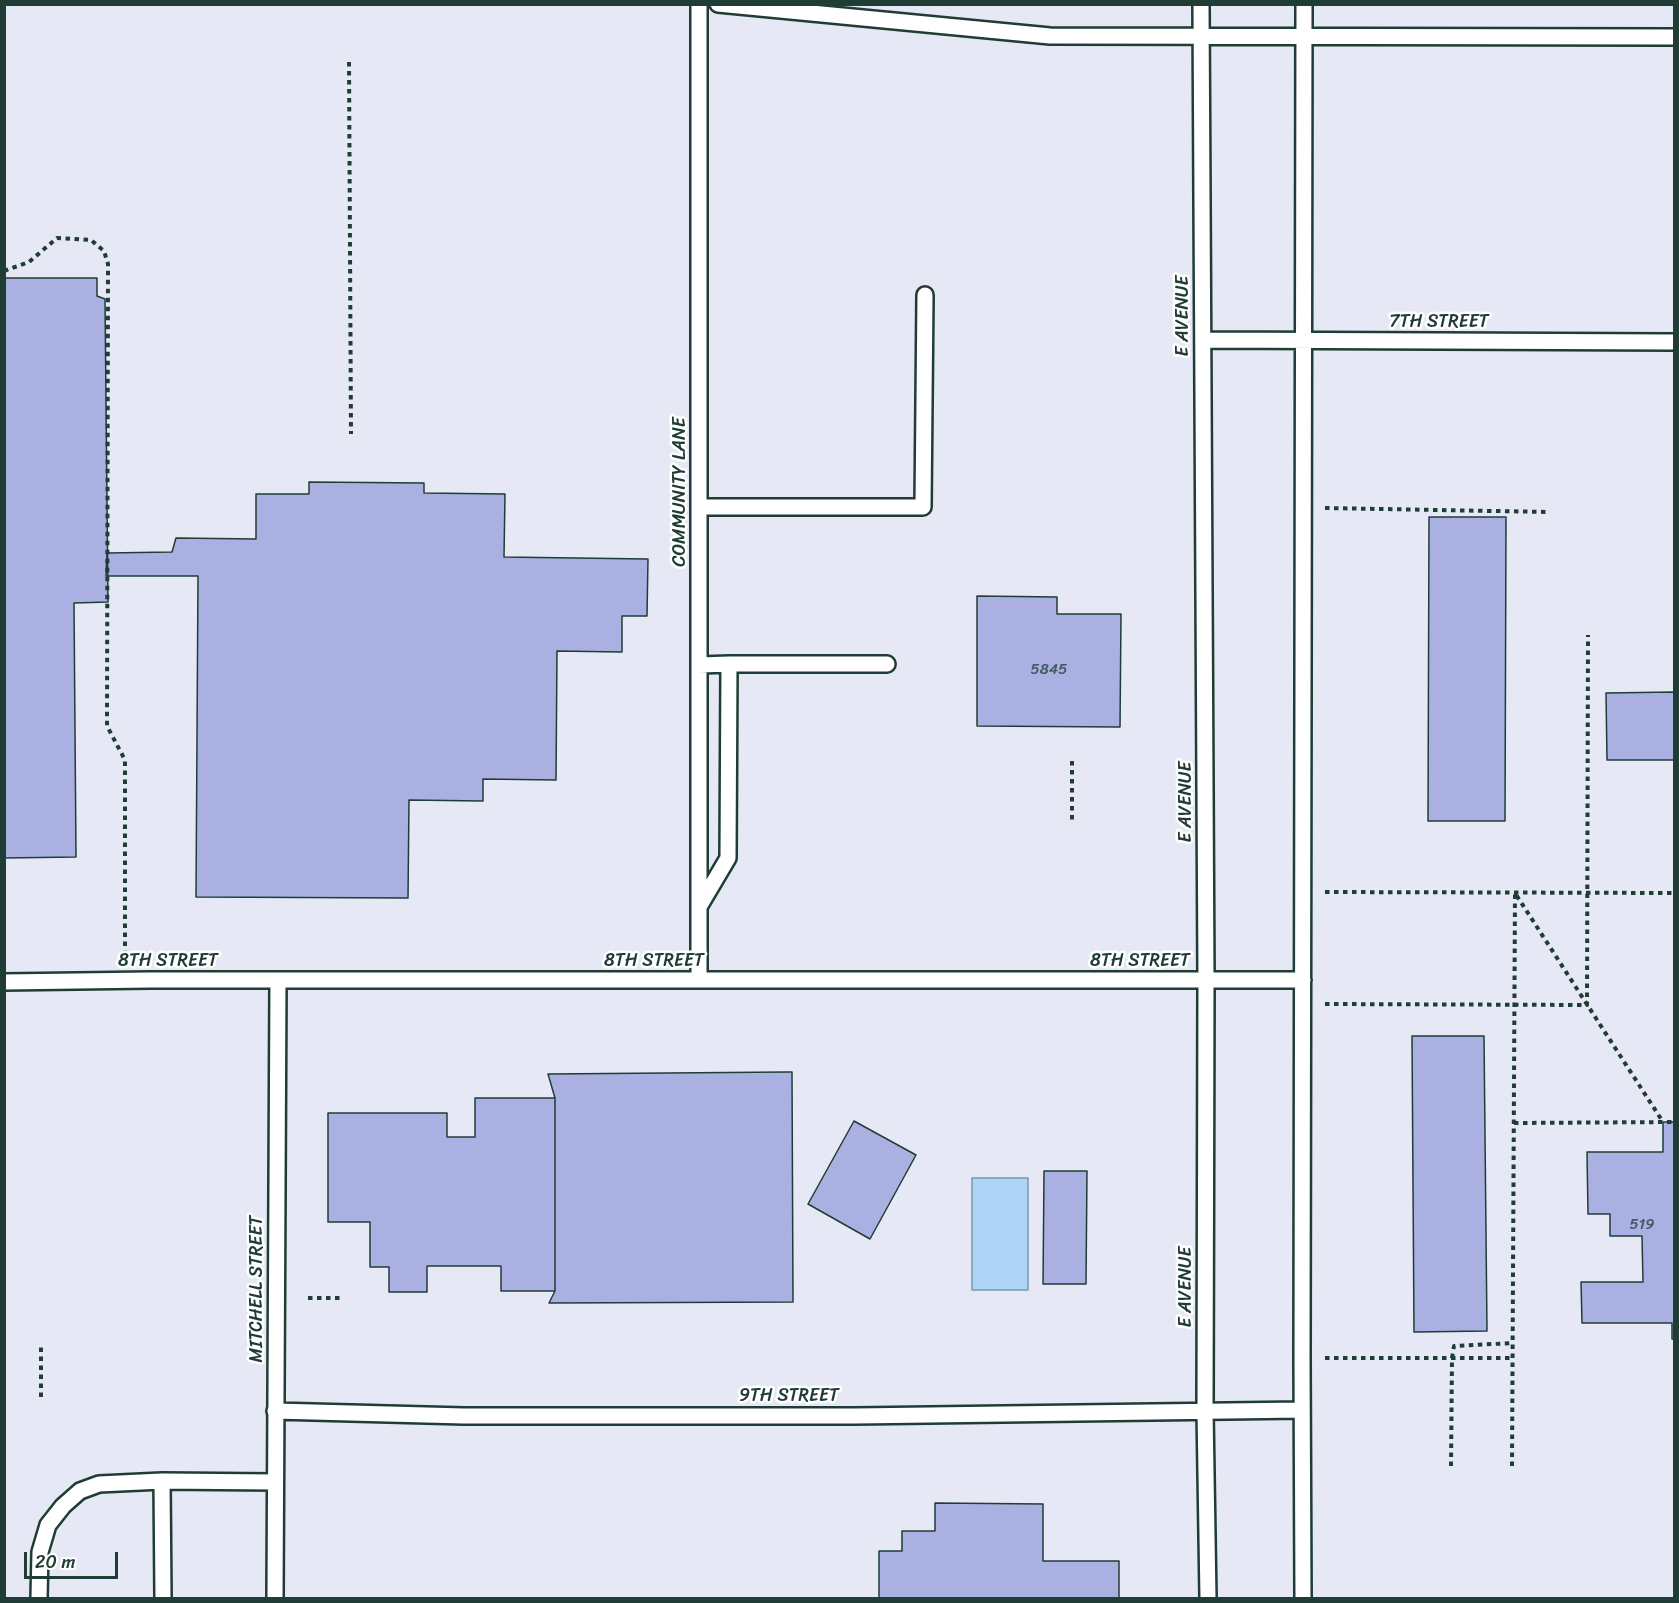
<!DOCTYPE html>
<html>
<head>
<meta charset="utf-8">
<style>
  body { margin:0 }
  #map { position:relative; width:1679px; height:1603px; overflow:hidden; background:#e6e8f6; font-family:Sriracha,sans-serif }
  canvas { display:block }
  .frame { position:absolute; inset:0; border:6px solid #1f3d34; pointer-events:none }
  .scale { position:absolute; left:24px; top:1552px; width:94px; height:27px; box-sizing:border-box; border:3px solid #1f3d34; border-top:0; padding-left:8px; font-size:18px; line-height:21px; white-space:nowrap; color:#1f3d34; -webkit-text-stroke:4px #fff; paint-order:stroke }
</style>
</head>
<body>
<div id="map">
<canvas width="1679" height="1603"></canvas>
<div class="frame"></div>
<div class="scale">20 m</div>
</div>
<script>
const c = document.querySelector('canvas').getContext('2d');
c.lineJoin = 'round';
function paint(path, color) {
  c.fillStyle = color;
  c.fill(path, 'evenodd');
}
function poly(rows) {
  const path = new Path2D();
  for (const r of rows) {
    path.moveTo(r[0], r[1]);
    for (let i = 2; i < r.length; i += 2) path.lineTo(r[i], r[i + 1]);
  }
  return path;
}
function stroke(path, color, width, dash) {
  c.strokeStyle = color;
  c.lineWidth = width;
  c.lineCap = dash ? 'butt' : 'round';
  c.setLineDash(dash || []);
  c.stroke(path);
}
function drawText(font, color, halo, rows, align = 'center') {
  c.font = font + ' Sriracha,sans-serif';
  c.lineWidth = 5;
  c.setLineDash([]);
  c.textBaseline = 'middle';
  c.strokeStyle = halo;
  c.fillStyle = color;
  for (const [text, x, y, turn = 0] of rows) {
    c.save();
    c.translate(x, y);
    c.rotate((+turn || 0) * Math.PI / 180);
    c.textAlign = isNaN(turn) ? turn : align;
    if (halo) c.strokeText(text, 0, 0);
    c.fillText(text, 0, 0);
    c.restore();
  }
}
const water = poly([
  [972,1178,1028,1178,1028,1290,972,1290,972,1178]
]);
const building = poly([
  [4,278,97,278,97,296,105,299,108,602,74,603,76,857,4,858,4,278],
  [309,482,424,483,424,493,505,494,504,557,648,559,647,616,622,616,622,652,557,651,556,780,483,779,483,801,409,800,408,898,196,897,198,576,106,576,107,553,172,552,176,538,256,539,256,494,309,494,309,482],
  [1429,517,1506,517,1505,821,1428,821,1429,517],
  [977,596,1057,597,1057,614,1121,614,1120,727,977,726,977,596],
  [1674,692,1674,760,1607,760,1606,693,1674,692],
  [1412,1036,1484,1036,1487,1331,1414,1332,1412,1036],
  [787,1072,792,1072,793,1302,549,1303,555,1291,555,1098,548,1074,787,1072],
  [475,1098,555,1098,555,1291,501,1291,501,1266,427,1266,427,1292,389,1292,389,1267,370,1267,370,1222,328,1222,328,1113,447,1113,447,1137,475,1137,475,1098],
  [854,1121,916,1155,870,1239,808,1204,854,1121],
  [1663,1122,1674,1122,1674,1339,1672,1339,1672,1323,1582,1323,1581,1282,1643,1282,1642,1236,1610,1236,1610,1214,1588,1214,1587,1152,1663,1152,1663,1122],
  [1044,1171,1087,1171,1086,1284,1043,1284,1044,1171],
  [935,1503,1043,1504,1043,1561,1119,1561,1119,1598,879,1598,879,1551,902,1551,902,1531,935,1531,935,1503]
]);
const path = poly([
  [349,62,351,434],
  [4,271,29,262,57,238,91,240,104,251,108,264,107,726,125,760,125,959],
  [1325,508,1550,512],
  [1072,761,1072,822],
  [1325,892,1674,893],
  [1325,1004,1587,1005,1588,635],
  [1514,1123,1674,1122],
  [308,1298,343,1298],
  [1325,1358,1513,1358],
  [41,1397,41,1343],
  [1451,1466,1452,1358,1454,1346,1513,1343],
  [1512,1466,1515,893,1663,1122]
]);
const service = poly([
  [699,4,699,980],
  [718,4,1050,36,1674,37],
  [1201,4,1206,980,1205,1411,1208,1598],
  [1203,340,1674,342],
  [700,507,923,507,925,295],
  [700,665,729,664],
  [699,907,728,858,729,664,887,664],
  [4,982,150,980,1303,980],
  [275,1411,464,1416,855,1416,1302,1410],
  [162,1481,163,1598],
  [39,1598,40,1552,48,1525,63,1506,80,1491,99,1484,162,1481,275,1482],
  [275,1598,278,980],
  [1303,1598,1302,1358,1304,4]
]);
const numberNames = [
  ["5845",1049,670],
  ["519",1642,1225]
];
const streetNames = [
  ["E AVENUE",1183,316,-90],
  ["7TH STREET",1439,322],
  ["COMMUNITY LANE",680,492,-90],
  ["E AVENUE",1186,802,-90],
  ["8TH STREET",168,961],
  ["8TH STREET",654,961],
  ["8TH STREET",1140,961],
  ["E AVENUE",1186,1287,-90],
  ["MITCHELL STREET",257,1289,-90],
  ["9TH STREET",789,1396]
];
paint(water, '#aed4f8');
stroke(water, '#7598aa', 1.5);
paint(building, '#aab1e2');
stroke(building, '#1f3d34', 1.5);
stroke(service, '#1f3d34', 20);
stroke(path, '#1f3d34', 4, [4.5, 4.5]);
stroke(service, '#fff', 15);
drawText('15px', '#425a60', null, numberNames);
drawText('18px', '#1f3d34', '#fff', streetNames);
</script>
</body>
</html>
